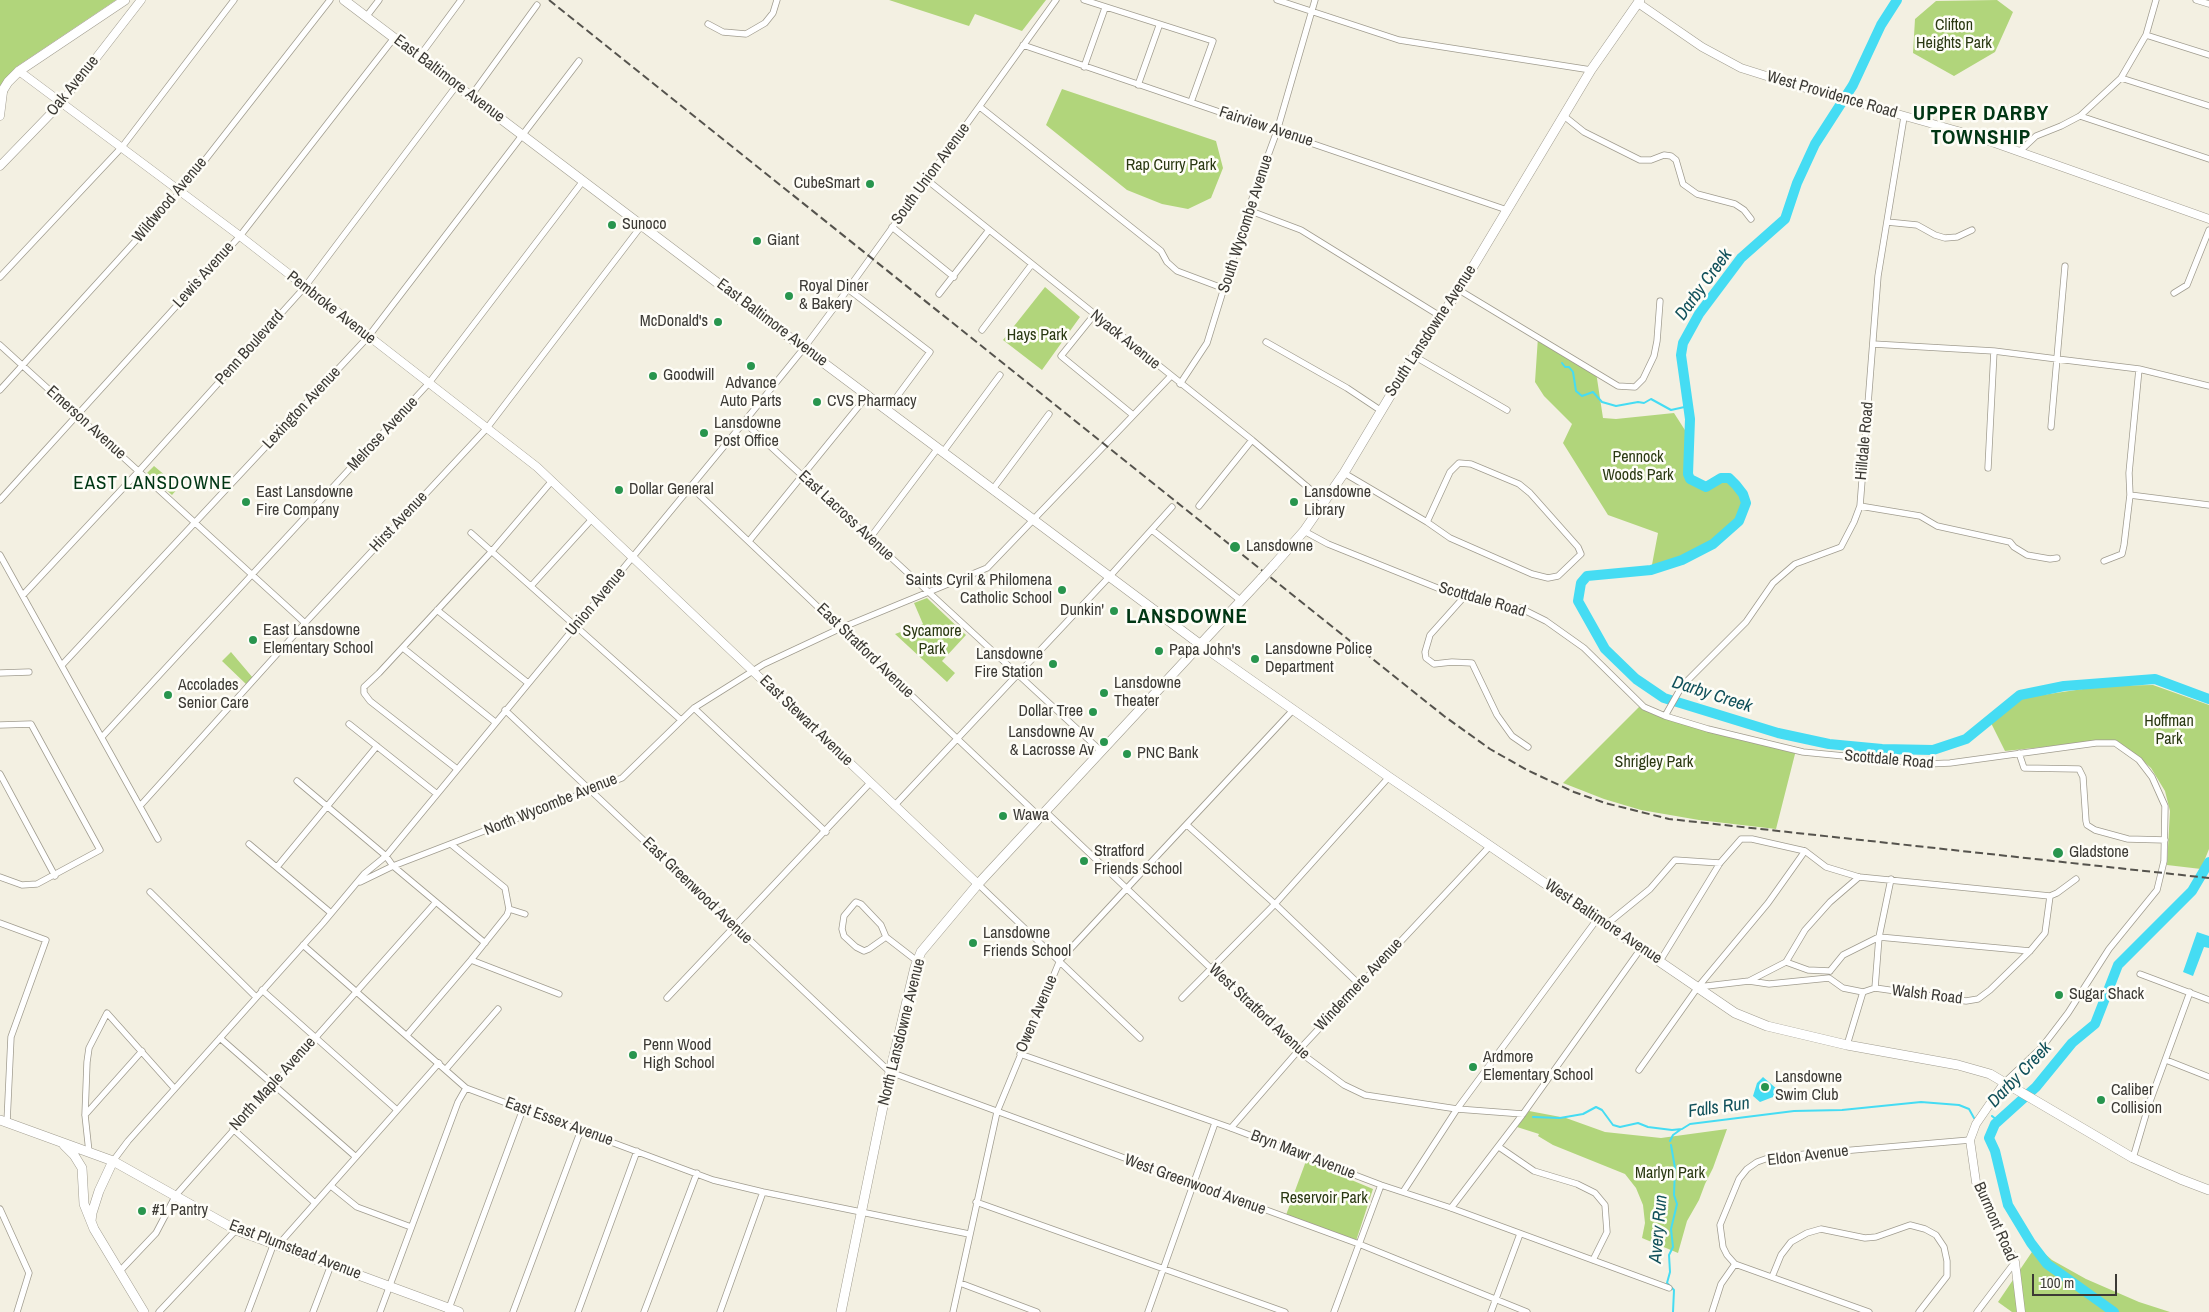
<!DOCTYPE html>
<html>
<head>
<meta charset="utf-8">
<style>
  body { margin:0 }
  #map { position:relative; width:2209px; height:1312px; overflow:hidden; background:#f3f0e2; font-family:"Archivo Narrow",sans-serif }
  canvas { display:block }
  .scale { position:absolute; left:2032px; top:1274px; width:85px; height:22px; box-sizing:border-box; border:2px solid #3c3a35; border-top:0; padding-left:6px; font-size:15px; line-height:18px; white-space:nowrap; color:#3c3a35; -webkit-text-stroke:4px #fefdf7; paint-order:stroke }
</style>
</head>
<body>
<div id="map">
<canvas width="2209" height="1312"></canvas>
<div class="scale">100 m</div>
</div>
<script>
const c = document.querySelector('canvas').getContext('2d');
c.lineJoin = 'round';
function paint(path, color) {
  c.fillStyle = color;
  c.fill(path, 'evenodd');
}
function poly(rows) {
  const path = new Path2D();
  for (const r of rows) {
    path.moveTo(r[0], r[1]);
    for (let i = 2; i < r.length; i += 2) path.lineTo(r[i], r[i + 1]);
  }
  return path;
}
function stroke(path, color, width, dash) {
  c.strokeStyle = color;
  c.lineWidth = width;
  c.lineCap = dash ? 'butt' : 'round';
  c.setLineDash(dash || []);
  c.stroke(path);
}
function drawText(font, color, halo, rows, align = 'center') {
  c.font = font + ' "Archivo Narrow",sans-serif';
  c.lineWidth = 5;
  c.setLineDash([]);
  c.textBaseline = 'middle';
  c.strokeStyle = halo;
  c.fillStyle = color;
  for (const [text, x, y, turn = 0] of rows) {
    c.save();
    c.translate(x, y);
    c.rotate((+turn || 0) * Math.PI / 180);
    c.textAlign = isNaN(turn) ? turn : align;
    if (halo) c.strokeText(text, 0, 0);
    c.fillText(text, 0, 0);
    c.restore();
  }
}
const green = poly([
  [0,0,116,0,16,67,0,86],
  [889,0,1046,0,1022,31,975,14,969,26],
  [1997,0,2013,12,1995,52,1954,76,1913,53,1915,19,1936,1],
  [1062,89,1216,141,1223,168,1211,198,1188,209,1162,204,1127,190,1046,125],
  [1045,287,1080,317,1042,370,1003,340],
  [1538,337,1596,372,1603,418,1616,419,1674,413,1690,438,1690,462,1688,470,1690,479,1706,487,1721,478,1729,478,1743,494,1746,503,1739,521,1713,544,1701,551,1682,560,1651,570,1658,533,1608,515,1563,443,1572,424,1544,396,1535,382],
  [154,466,179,487,172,495,147,473],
  [927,598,966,635,942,661,955,673,947,682,895,634,923,624,914,603],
  [231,652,253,678,247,685,222,661],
  [2153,685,2209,705,2209,849,2201,869,2167,865,2170,811,2165,791,2151,768,2141,759,2110,740,2005,751,1991,723,2022,698,2103,686],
  [1642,704,1665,716,1796,750,1776,829,1699,820,1641,810,1604,799,1563,783],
  [1529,1111,1566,1118,1605,1132,1661,1138,1727,1129,1713,1168,1705,1184,1699,1200,1687,1221,1678,1253,1642,1238,1645,1223,1643,1205,1636,1188,1625,1174,1553,1145,1538,1136,1539,1134,1517,1127],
  [1306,1161,1373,1189,1356,1241,1286,1215],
  [2036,1246,2052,1260,2086,1279,2139,1302,2170,1312,2012,1312,1998,1302]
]);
const water = poly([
  [2197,932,2209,936,2209,948,2204,947,2193,976,2183,972],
  [1763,1077,1778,1090,1773,1097,1760,1102,1753,1096,1757,1083]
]);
const stream = poly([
  [1562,363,1565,367,1569,367,1573,372,1576,391,1582,396,1593,392,1602,402,1616,406,1638,402,1644,403,1651,399,1671,410,1689,406],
  [1992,1116,1998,1121],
  [1533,1117,1560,1118,1583,1114,1596,1107,1602,1110,1613,1125,1620,1127,1638,1123,1648,1127,1672,1130,1682,1129,1690,1124,1794,1111,1842,1110,1921,1102,1959,1105,1969,1109,1974,1118],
  [1670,1141,1673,1135,1680,1130],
  [1671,1145,1675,1168,1674,1195,1677,1204,1671,1229,1673,1247,1669,1255,1670,1272,1667,1283,1674,1290,1673,1312]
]);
const river = poly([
  [1897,0,1881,25,1853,85,1815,144,1797,183,1785,219,1741,258,1699,314,1683,343,1681,355,1690,419,1688,474,1690,479,1706,487,1721,478,1729,478,1736,485,1743,494,1746,503,1739,521,1713,544,1682,560,1651,570,1587,576,1581,583,1578,601,1605,649,1636,679,1664,698,1778,733,1829,744,1882,749,1933,750,1966,739,2020,695,2064,686,2155,679,2209,699],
  [2114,1312,2047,1264,2031,1243,2008,1205,1995,1151,1989,1138,1995,1124,2036,1087,2072,1043,2095,1024,2118,965,2192,891,2209,862]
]);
const minor = poly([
  [1084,0,1213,41,1191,102],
  [1277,0,1399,40,1591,70],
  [2196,0,2209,4],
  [366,17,379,0],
  [708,24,723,32,746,34,765,23,773,13,777,0],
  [2146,35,2209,55],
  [1023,45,1507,210],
  [419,57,461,0],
  [1084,67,1105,8],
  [2121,78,2209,106],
  [1138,85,1159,26],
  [471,96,537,5],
  [980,107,1161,251,1167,262,1177,271,1225,289],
  [1564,116,1584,132,1640,160,1651,160,1664,155,1671,156,1676,160,1683,184,1697,194,1735,204,1744,210,1751,219],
  [2080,116,2209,159],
  [2020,151,2036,136,2061,126,2080,116,2121,78,2146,35,2156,0],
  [927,180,1252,440,1324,501],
  [1248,210,1301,230,1440,316],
  [1887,222,1917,225,1935,235,1945,238,1957,237,1972,230],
  [892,227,954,277],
  [0,277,122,147,234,0],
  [848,289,930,352,887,410],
  [1459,290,1618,386,1635,387,1643,379,1654,356,1657,341,1660,301],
  [2174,293,2187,285,2209,230],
  [939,294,989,230],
  [1094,315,1061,356,1133,415],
  [982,330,1032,264],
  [1266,342,1347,388,1380,410],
  [1873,344,1994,351,2057,359,2139,369,2209,386],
  [0,345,305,623],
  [1414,356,1507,410],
  [1180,384,1207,343,1248,210,1277,131,1315,0],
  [0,390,180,192,330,0],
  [744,422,1101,751],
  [2051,427,2065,266],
  [943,452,1000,375],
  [1988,468,1994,351],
  [1344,473,1427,522,1450,538,1532,574,1548,578,1558,576,1581,554,1578,547,1530,493,1519,484,1471,464,1459,463,1450,472,1427,522],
  [690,486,1040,817],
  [993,489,1049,414],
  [2130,495,2209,505],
  [0,500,240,236,394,38],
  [1199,506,1252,440],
  [1860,506,1920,516,1937,526,2010,542,2014,547,2027,555,2050,559,2057,558],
  [1152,530,1240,600],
  [1304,531,1328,544,1460,597,1520,608,1546,621,1584,648,1644,707,1665,716,1708,729,1803,752,1927,764,1950,763,2096,743,2115,743,2139,760,2152,777,2165,806,2164,861,2157,890,2109,949,2068,1013,2042,1047,2005,1082],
  [471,533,681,720],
  [870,538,938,448],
  [749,541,867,396],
  [0,555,158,839],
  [2104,561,2122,554,2124,545,2130,495,2129,473,2139,369],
  [532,585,592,519],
  [23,595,139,471,304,288,457,85],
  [1464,597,1430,635,1425,652,1426,658,1434,664,1452,662,1472,663,1497,715,1512,736,1528,747],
  [437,610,528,683],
  [403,648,495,722],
  [62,665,368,337,579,61],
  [0,673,29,672],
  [694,708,826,832],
  [505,710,890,1072,1359,1244,1527,1312],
  [1665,716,1682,686,1746,622,1773,583,1795,564,1841,547,1854,522,1860,506,1878,276,1904,117],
  [349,724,437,794],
  [0,725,31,724,100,850,37,884,22,885,0,877],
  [102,737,429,383,583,181],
  [2019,753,2024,768,2079,769,2083,777,2086,821,2087,825,2095,830,2128,839,2165,840],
  [457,769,370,701,364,693,364,687,379,673,492,551,551,482],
  [0,774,55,876],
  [297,781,386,856,393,866,485,943],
  [140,806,305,623,487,428,642,225],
  [894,806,1110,576,1172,507],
  [1045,811,1298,1051,1344,1085,1365,1095,1457,1109,1523,1114],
  [1187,825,1275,904,1360,985],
  [249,844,331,913],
  [277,867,377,746],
  [360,882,393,866,622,778,694,708,764,664,841,628,987,568,1170,377],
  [978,884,1140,1038],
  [150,892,256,997],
  [509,909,525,914],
  [0,923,46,940,11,1037,7,1122],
  [1607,924,1650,889,1675,860,1720,863],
  [886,937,869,949,864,951,856,947,844,936,842,929,844,916,854,904,856,902,861,904,881,925,886,937,917,961],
  [303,945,466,1088,713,1180,763,1192,969,1234],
  [471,960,559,994],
  [1660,961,1720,863,1741,839,1752,839,1805,851,1826,867,1859,877,2050,896],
  [1786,962,1808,970,1830,971],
  [1830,971,1843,955,1879,937,2030,951],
  [2140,974,2209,1000],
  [1749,981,1769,984,1829,978,1843,988,1863,992,1875,988,1966,1001,1978,999,1990,990,2030,951,2045,933,2050,896,2057,893,2076,879],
  [1698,987,1749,981,1786,962,1805,930,1830,902,1859,877],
  [1875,988,1879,937,1891,879],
  [262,990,397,1110],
  [667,998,870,783],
  [1182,998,1275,904,1389,777],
  [407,1035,471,960,507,915,509,909,505,888,452,845],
  [220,1038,356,1157],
  [1847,1045,1863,992],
  [1020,1054,1231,1128,1381,1185,1451,1208,1669,1288],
  [2166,1060,2209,1077],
  [446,1069,498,1009],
  [1639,1070,1698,987,1768,903,1805,851],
  [85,1115,142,1051],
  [1231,1128,1298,1051,1490,846],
  [233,1129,315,1203],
  [1499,1147,1534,1171,1577,1184,1595,1193,1605,1205,1607,1232,1593,1260],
  [89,1152,85,1115,87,1062,89,1048,107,1013,174,1088],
  [2133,1158,2149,1104,2190,992],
  [113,1161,128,1141,323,923,364,874,386,856,744,422,804,348,848,289,1056,0],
  [331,1186,357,1207,411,1227],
  [1403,1192,1457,1109,1598,918],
  [976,1202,1285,1312],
  [1451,1208,1523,1114,1642,947],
  [0,1209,29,1273,17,1312],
  [279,1244,439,1063],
  [1735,1264,1869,1312],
  [119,1272,156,1233,176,1195,436,902],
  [1772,1277,1781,1255,1791,1242,1807,1233,1821,1229,1865,1238,1876,1237,1910,1225,1925,1229,1936,1235,1944,1247,1947,1261,1947,1276,1919,1312],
  [960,1283,1037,1312],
  [448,1311,523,1109],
  [159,1312,236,1230],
  [248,1312,274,1243],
  [313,1312,331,1265],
  [380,1312,458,1102,466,1088],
  [513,1312,581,1130],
  [578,1312,637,1151],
  [644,1312,697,1173],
  [720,1312,763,1192],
  [953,1312,997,1112,1060,960,1293,710],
  [1148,1312,1215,1123],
  [1334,1312,1381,1185],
  [1491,1312,1520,1234],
  [1712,1312,1721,1284,1735,1264,1727,1255,1723,1247,1720,1225,1739,1179,1747,1169,1757,1162,1771,1157,1970,1140],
  [1977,1312,2015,1262]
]);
const tertiary = poly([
  [1638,3,1702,47,1741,68,1798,86,1972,135,2209,219],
  [19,71,240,236,537,467,978,884],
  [0,116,3,92],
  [0,166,62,102,141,0],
  [2005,1082,1976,1124,1970,1140,1976,1182,2015,1262,2021,1312]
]);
const secondary = poly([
  [0,95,8,82,19,71,125,0],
  [0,1120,113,1161,236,1230,459,1312],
  [64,1145,74,1155,82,1168,84,1204,94,1229,144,1312],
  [91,1221,92,1213,99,1191,113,1161]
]);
const primary = poly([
  [344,0,773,325,1201,645,1389,777,1735,1013,1767,1026,1847,1045,1958,1065,1990,1074,2133,1158,2180,1179,2209,1190],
  [1273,566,1304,531,1344,473,1414,356,1459,290,1591,70,1640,0],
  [841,1312,890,1072,915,967,921,952,978,884,1262,578]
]);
const rail = poly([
  [549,0,1444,716,1490,749,1527,770,1574,792,1605,803,1669,819,2209,878]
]);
const primaryBridge = poly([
  [1262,578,1273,566]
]);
const markers = [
  [870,184,5,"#28954e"],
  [612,225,5,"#28954e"],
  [757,241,5,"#28954e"],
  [789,296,5,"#28954e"],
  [718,322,5,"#28954e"],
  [751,366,5,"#28954e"],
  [653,376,5,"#28954e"],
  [817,402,5,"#28954e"],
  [704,433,5,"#28954e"],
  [619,490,5,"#28954e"],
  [246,502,5,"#28954e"],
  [1294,502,5,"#28954e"],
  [1235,547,6,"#28954e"],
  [1062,590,5,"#28954e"],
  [1114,611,5,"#28954e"],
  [253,640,5,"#28954e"],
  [1159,651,5,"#28954e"],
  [1255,659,5,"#28954e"],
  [1053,664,5,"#28954e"],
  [1104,693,5,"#28954e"],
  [168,695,5,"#28954e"],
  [1093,712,5,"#28954e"],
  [1104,742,5,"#28954e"],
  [1127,754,5,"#28954e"],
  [1003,816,5,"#28954e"],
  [2058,853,6,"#28954e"],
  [1084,861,5,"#28954e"],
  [973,943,5,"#28954e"],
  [2059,995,5,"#28954e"],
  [633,1055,5,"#28954e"],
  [1473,1067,5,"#28954e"],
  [1765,1087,5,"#28954e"],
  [2101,1100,5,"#28954e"],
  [142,1211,5,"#28954e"]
];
const parkNames = [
  ["Clifton",1954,26],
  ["Heights Park",1954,44],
  ["Rap Curry Park",1171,166],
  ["Hays Park",1037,336],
  ["Pennock",1638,458],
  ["Woods Park",1638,476],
  ["Sycamore",932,632],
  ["Park",932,650],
  ["Hoffman",2169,722],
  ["Park",2169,740],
  ["Shrigley Park",1654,763],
  ["Marlyn Park",1670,1174],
  ["Reservoir Park",1324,1199]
];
const streetNames = [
  ["East Baltimore Avenue",449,79,37],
  ["Oak Avenue",73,86,-51],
  ["West Providence Road",1832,95,16],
  ["Fairview Avenue",1266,127,18],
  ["South Union Avenue",931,174,-54],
  ["Wildwood Avenue",170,200,-50],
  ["South Wycombe Avenue",1246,224,-72],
  ["Lewis Avenue",204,275,-48],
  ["Pembroke Avenue",331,308,38],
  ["East Baltimore Avenue",772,323,37],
  ["South Lansdowne Avenue",1431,331,-57],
  ["Nyack Avenue",1125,340,39],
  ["Penn Boulevard",250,348,-48],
  ["Lexington Avenue",302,408,-47],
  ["Emerson Avenue",86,423,42],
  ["Melrose Avenue",383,434,-47],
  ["Hilldale Road",1865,441,-85],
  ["East Lacross Avenue",846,516,43],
  ["Hirst Avenue",399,522,-47],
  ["Scottdale Road",1482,600,16],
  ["Union Avenue",596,602,-50],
  ["East Stratford Avenue",865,651,44],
  ["East Stewart Avenue",806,721,44],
  ["Scottdale Road",1889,760,5],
  ["North Wycombe Avenue",551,805,-22],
  ["East Greenwood Avenue",697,891,44],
  ["West Baltimore Avenue",1603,922,34],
  ["Windermere Avenue",1359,985,-47],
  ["Walsh Road",1927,995,7],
  ["West Stratford Avenue",1259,1012,43],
  ["Owen Avenue",1037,1014,-67],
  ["North Lansdowne Avenue",902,1032,-76],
  ["North Maple Avenue",273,1084,-48],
  ["East Essex Avenue",559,1122,20],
  ["Bryn Mawr Avenue",1303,1155,21],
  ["Eldon Avenue",1808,1156,-7],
  ["West Greenwood Avenue",1195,1185,20],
  ["Burmont Road",1995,1222,66],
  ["East Plumstead Avenue",295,1250,21]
];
const poiNames = [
  ["CubeSmart",860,184,"right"],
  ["Sunoco",622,225],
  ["Giant",767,241],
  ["Royal Diner",799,287],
  ["& Bakery",799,305],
  ["McDonald's",708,322,"right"],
  ["Goodwill",663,376],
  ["Advance",751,384,"center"],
  ["Auto Parts",751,402,"center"],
  ["CVS Pharmacy",827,402],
  ["Lansdowne",714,424],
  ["Post Office",714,442],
  ["Dollar General",629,490],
  ["East Lansdowne",256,493],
  ["Fire Company",256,511],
  ["Lansdowne",1304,493],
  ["Library",1304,511],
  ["Lansdowne",1246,547],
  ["Saints Cyril & Philomena",1052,581,"right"],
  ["Catholic School",1052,599,"right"],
  ["Dunkin'",1104,611,"right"],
  ["East Lansdowne",263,631],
  ["Elementary School",263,649],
  ["Lansdowne Police",1265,650],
  ["Department",1265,668],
  ["Papa John's",1169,651],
  ["Lansdowne",1043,655,"right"],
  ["Fire Station",1043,673,"right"],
  ["Lansdowne",1114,684],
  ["Theater",1114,702],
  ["Accolades",178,686],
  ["Senior Care",178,704],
  ["Dollar Tree",1083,712,"right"],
  ["Lansdowne Av",1094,733,"right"],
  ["& Lacrosse Av",1094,751,"right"],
  ["PNC Bank",1137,754],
  ["Wawa",1013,816],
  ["Stratford",1094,852],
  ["Friends School",1094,870],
  ["Gladstone",2069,853],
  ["Lansdowne",983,934],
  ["Friends School",983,952],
  ["Sugar Shack",2069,995],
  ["Penn Wood",643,1046],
  ["High School",643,1064],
  ["Ardmore",1483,1058],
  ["Elementary School",1483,1076],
  ["Lansdowne",1775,1078],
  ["Swim Club",1775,1096],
  ["Caliber",2111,1091],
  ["Collision",2111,1109],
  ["#1 Pantry",152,1211]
];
const waterNames = [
  ["Darby Creek",1704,285,-54],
  ["Darby Creek",1712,695,18],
  ["Darby Creek",2020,1075,-46],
  ["Falls Run",1719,1108,-8],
  ["Avery Run",1659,1229,-85]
];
const quarterNames = [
  ["EAST LANSDOWNE",153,484]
];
const districtNames = [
  ["UPPER DARBY",1981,114],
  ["TOWNSHIP",1981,138],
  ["LANSDOWNE",1187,617]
];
paint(green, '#b1d57b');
paint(water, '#45dcf3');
stroke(stream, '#45dcf3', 2);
stroke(river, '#45dcf3', 10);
stroke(minor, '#a09c8f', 7);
stroke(tertiary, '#a09c8f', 9);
stroke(secondary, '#a09c8f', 10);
stroke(primary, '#a09c8f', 10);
stroke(minor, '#fff', 5.5);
stroke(tertiary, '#fff', 8);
stroke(secondary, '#fff', 9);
stroke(primary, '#fff', 9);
stroke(rail, '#55534d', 2, [8, 4]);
stroke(primaryBridge, '#a09c8f', 10, []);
stroke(primaryBridge, '#fff', 9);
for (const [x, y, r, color] of markers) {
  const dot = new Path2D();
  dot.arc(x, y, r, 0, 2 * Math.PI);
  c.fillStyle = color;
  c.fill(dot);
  stroke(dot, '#fefdf7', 2);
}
drawText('16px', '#2a3812', '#fefdf7', parkNames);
drawText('16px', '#3c3a35', '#fefdf7', streetNames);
drawText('16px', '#3c3a35', '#fefdf7', poiNames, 'left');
drawText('italic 18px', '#10505a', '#fefdf7', waterNames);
c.letterSpacing = '1px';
drawText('19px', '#003614', '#fefdf7', quarterNames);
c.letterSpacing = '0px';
c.letterSpacing = '1px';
drawText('bold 21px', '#003614', '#fefdf7', districtNames);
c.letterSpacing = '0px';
</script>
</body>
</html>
